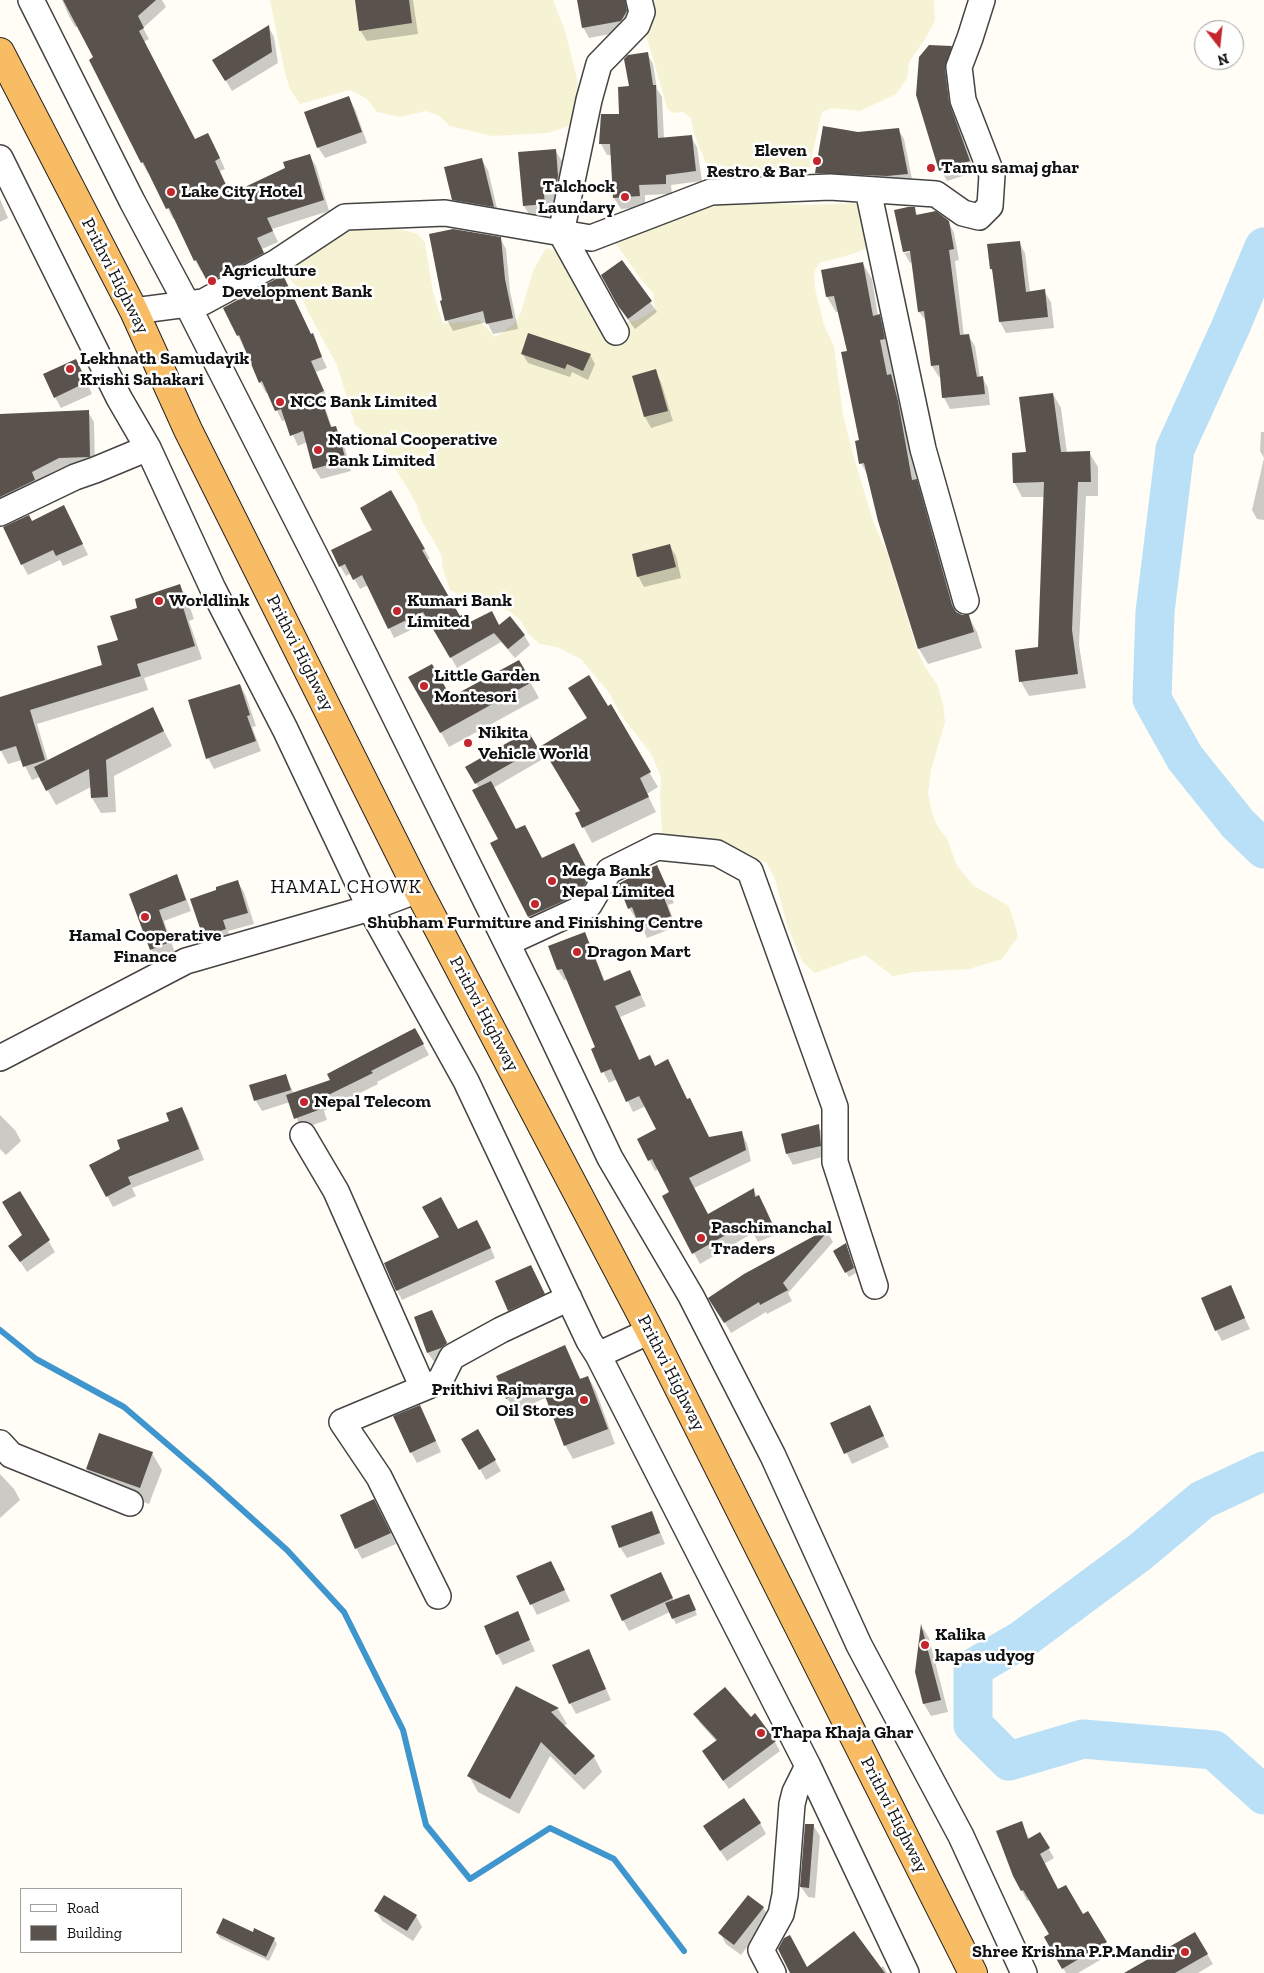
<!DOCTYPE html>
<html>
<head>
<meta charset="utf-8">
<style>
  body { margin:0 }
  #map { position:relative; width:1264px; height:1973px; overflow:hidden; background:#fffdf5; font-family:"Zilla Slab",serif }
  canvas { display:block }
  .legend { position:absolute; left:20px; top:1888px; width:162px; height:65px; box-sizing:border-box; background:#fff; border:1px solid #a0a0a0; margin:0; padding:6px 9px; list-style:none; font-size:15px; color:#111 }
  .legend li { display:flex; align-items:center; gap:10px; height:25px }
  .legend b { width:25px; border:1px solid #a0a0a0 }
  .north { position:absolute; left:1194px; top:20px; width:50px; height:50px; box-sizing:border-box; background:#fff; border:1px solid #a0a0a0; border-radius:50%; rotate:164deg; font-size:14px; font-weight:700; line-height:20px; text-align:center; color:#111 }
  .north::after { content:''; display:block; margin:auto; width:18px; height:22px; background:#c4262e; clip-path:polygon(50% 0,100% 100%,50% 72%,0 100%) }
</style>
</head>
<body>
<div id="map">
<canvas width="1264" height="1973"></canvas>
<ul class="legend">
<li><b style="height:6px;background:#fff"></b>Road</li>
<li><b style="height:14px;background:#5a524d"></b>Building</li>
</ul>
<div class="north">N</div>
</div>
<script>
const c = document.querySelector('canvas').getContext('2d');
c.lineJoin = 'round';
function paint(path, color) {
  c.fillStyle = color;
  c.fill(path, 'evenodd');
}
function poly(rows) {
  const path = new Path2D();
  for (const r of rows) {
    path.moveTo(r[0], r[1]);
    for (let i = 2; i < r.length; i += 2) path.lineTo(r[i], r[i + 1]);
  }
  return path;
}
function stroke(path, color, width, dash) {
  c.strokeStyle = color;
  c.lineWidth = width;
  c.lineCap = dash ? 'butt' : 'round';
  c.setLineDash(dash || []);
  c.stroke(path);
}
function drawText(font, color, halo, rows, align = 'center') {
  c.font = font + ' "Zilla Slab",serif';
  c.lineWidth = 5;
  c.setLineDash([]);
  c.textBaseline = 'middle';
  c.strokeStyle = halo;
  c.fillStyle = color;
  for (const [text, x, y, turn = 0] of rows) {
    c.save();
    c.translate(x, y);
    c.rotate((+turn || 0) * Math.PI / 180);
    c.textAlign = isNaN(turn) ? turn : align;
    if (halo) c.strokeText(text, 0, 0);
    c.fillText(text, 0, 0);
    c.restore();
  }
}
const farmland = poly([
  [270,0,553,0,565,31,577,78,578,92,575,121,567,127,547,133,492,136,450,126,438,115,425,111,400,117,377,112,367,99,350,90,300,104,290,89,285,73],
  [647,0,934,0,935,21,925,39,909,62,907,78,896,94,860,111,832,108,822,112,809,169,796,175,739,169,706,163,694,134,691,118,683,112,672,113,667,108,644,27],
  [706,200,805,205,861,203,870,247,856,253,819,263,814,273,815,288,824,325,834,346,843,415,852,451,873,521,888,555,917,650,925,667,937,684,943,704,945,722,931,770,928,793,932,813,938,827,947,839,957,866,974,886,1009,906,1017,932,1017,938,1002,959,969,969,914,972,893,976,865,955,815,973,802,961,788,928,775,879,767,863,750,857,667,841,662,832,660,796,661,778,652,755,619,712,610,694,581,659,557,647,540,644,529,635,521,621,513,614,501,607,476,603,450,590,443,569,441,554,422,521,417,506,411,494,381,446,355,425,337,365,307,310,299,289,289,278,284,268,345,227,361,229,399,229,418,234,425,243,433,292,443,324,479,320,495,337,514,324,521,312,533,271,546,248,561,253,622,323,638,320,655,309,653,293,640,278,614,241]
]);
const shadow = poly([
  [62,0,162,0,166,7,143,28,149,39,144,42,195,140,208,134,214,145,225,169,220,171,231,195,286,169,310,156,316,166,329,211,272,229,278,242,262,249,269,264,215,293,203,270,201,271,195,260,175,218,173,219,150,172,148,173,142,163,91,60,95,58,78,26,75,27,69,16],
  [356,0,413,0,418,34,367,41,360,30],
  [578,0,631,0,627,31,589,38,583,27],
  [268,26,274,37,278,63,232,91,220,71],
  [951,47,957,58,950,80,954,114,975,172,947,181,941,170,917,95],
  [647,53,653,64,657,89,662,97,664,139,691,137,697,147,702,181,671,185,672,194,645,195,645,207,621,209,614,198,612,155,607,155,601,144,620,115,630,87],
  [349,98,355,109,367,143,325,158,318,147],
  [898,129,904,139,913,184,822,183,817,173,858,133],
  [555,150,562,161,564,188,560,204,550,205,550,214,530,216,524,206],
  [482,160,488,170,499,217,459,210,453,199],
  [0,199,8,218,0,222],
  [914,208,918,216,948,221,954,233,959,260,955,261,964,336,968,335,975,346,980,378,982,377,988,388,990,405,950,409,944,398,941,376,939,377,932,366,927,322,919,312,912,262,910,263,904,252,895,211],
  [905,251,916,251,905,253],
  [500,238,506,249,510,291,518,329,493,334,487,322,453,331,447,320],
  [1019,242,1025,253,1030,292,1044,291,1051,302,1054,328,1006,333,1000,322,994,274,991,269],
  [622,262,657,312,635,329,626,317,603,276],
  [863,264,872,279,878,316,888,331,893,355,889,356,894,380,900,391,906,418,918,485,925,497,958,614,968,616,977,632,982,648,928,664,919,649,879,521,869,478,861,463,860,441,849,352,839,312,836,312,827,297],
  [225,308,312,335,327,368,316,372,329,402,324,404,332,428,335,427,342,438,351,471,321,479,314,468,307,442,298,446,286,420,282,421,268,392,266,393,260,382],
  [522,353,590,355,595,364,588,380,572,372,570,377,528,363],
  [82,371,92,394,61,408,55,397],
  [655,371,661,382,673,421,651,428,645,417,633,377],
  [1053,394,1061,408,1067,453,1089,452,1098,467,1098,496,1086,496,1079,645,1086,688,1029,696,1021,682,1016,651,1039,648,1045,497,1022,497,1014,482],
  [88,412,94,422,95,466,0,510,0,415],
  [1261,432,1264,432,1264,520,1257,519,1252,510,1264,458,1260,451],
  [391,492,430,559,427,560,459,618,470,623,524,635,530,645,515,658,501,642,457,668,430,621,394,638,368,585,360,589,351,573,346,576,340,566,374,531],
  [70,518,88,555,63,566,60,560,28,575,22,564],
  [670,546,676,556,681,578,644,587,638,576],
  [180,585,187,599,194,619,189,621,202,659,144,678,148,690,37,724,48,761,152,709,172,746,114,776,116,812,101,813,92,798,91,787,56,805,40,777,32,780,22,760,8,764,1,751,0,698,104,666,139,608],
  [519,662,539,698,449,747,410,677,451,699],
  [240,685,246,696,256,726,252,727,261,751,214,769,208,758],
  [610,706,658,787,647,794,656,812,592,843,576,813,581,811,607,708],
  [528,732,543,759,493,788,516,831,542,860,582,858,597,890,537,931,492,844,499,840,479,788,467,767],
  [657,866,674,903,668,905,676,927,647,938,638,918,636,919,629,908,620,885],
  [176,876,182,887,191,911,164,921,175,953,157,960,151,949,131,895],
  [237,881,244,892,254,924,228,931,231,940,210,947,204,936,218,891],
  [584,934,590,944,605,982,635,982,646,1006,620,1017,640,1061,655,1067,688,1100,710,1138,741,1132,747,1143,751,1161,694,1188,708,1216,753,1190,765,1207,777,1234,758,1242,753,1233,700,1264,663,1196,670,1193,659,1169,655,1171,638,1139,657,1129,646,1106,633,1112,617,1079,609,1083,592,1049,596,1047,568,979,564,980,558,970,550,947],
  [421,1040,429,1055,377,1082,378,1084,324,1111,327,1120,301,1129,290,1102,262,1111,256,1101,251,1086,285,1075,294,1094,332,1081],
  [182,1108,188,1119,204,1160,132,1188,136,1196,113,1207,91,1165,171,1122],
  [0,1115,15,1130,21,1141,6,1155,0,1149],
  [818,1126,824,1136,826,1156,793,1165,787,1154,782,1134],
  [19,1192,55,1252,27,1272,10,1246,24,1235],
  [458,1230,483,1231,495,1258,402,1300,397,1290],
  [827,1231,833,1242,788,1293,792,1301,767,1314,766,1312,731,1333,710,1298],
  [846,1245,856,1273,849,1277,834,1251],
  [531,1266,550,1305,515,1321,509,1310],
  [1230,1287,1250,1329,1222,1341,1216,1330],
  [431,1311,453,1354,448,1359,435,1363,428,1353,415,1317],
  [564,1347,581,1380,588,1377,596,1391,615,1444,573,1459,565,1445,547,1397,515,1412,507,1398],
  [870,1407,889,1447,852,1464,832,1423],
  [425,1417,441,1452,417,1463,411,1452],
  [478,1431,501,1471,486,1480,463,1439],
  [152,1453,162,1470,149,1504,97,1485,87,1469],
  [0,1474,14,1489,20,1500,0,1518],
  [380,1511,396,1544,362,1559,356,1548],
  [652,1512,665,1544,627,1558,620,1547],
  [551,1562,570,1601,537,1615,518,1577],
  [666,1584,674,1601,691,1600,697,1615,676,1624,670,1612,629,1631,623,1620],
  [517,1613,535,1651,503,1665,497,1654],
  [923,1628,929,1638,948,1712,931,1716,924,1704,916,1672],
  [589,1651,611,1700,576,1714,570,1703],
  [516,1687,558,1709,567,1724,563,1726,594,1757,602,1772,584,1790,550,1756,519,1814,478,1792,469,1776],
  [695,1714,750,1718,775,1742,780,1751,729,1789,709,1760,716,1741,700,1723],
  [760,1823,766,1834,727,1861,711,1837],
  [1021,1823,1030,1840,1040,1834,1054,1858,1044,1864,1058,1891,1083,1916,1088,1913,1112,1953,1078,1973,1066,1973,1045,1938,1051,1935,1030,1899,1027,1901,1022,1891],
  [813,1825,820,1836,815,1898,808,1897,801,1887],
  [763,1907,769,1918,741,1955,726,1944,720,1933],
  [376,1911,416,1916,422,1927,413,1941,382,1921],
  [217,1933,253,1933,274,1939,277,1944,269,1961,220,1938],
  [1195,1933,1213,1964,1198,1973,1130,1973],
  [883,1966,887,1973,874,1973]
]);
const stream = poly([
  [0,1330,36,1359,124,1407,208,1479,287,1550,344,1612,403,1730,426,1825,470,1879,550,1828,614,1859,684,1951]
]);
const river = poly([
  [1264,247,1231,326,1175,449,1155,612,1152,699,1185,758,1238,824,1264,849],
  [1264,1471,1202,1500,1140,1552,1023,1639,973,1668,973,1725,1009,1761,1083,1739,1214,1750,1264,1795]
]);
const building = poly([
  [63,0,156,0,138,16,144,28,139,31,195,139,208,133,220,158,215,161,230,194,285,168,283,162,310,154,324,200,267,218,273,231,257,238,264,253,208,283,196,260,194,261,169,208,166,209,143,162,141,163,89,60,93,57],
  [355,0,409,0,412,23,359,31],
  [577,0,625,0,627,11,621,21,582,28],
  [269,25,272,52,225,81,212,60],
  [929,45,952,46,945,68,949,102,970,161,939,171,916,95,919,57],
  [648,52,653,85,656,85,658,138,692,135,696,171,666,175,666,184,639,185,640,196,613,198,610,144,599,144,601,114,619,114,618,87,629,86,624,59,628,55],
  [349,96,362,132,317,148,304,112],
  [823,126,858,132,899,128,908,174,887,176,815,173],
  [556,149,558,176,555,193,544,194,545,204,523,206,518,152],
  [482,158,494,207,452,200,444,167],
  [908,207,915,207,916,215,936,211,949,221,954,249,949,250,960,335,969,334,977,377,983,376,985,394,942,398,939,365,931,366,924,311,918,312,910,251,903,252,894,210],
  [453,229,501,237,505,279,513,318,486,324,483,311,445,321,440,301,442,300,429,234],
  [1020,241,1026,292,1045,289,1048,317,999,322,992,269,990,269,987,244],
  [622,260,652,301,628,319,618,306,601,275],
  [863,262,873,316,880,314,885,339,880,340,887,375,891,374,898,401,912,480,917,479,952,605,956,612,962,615,969,615,974,632,918,649,878,521,864,463,859,464,855,441,859,440,841,352,847,351,834,296,826,297,821,270],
  [283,275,311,334,313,333,322,357,311,361,324,391,319,393,331,427,336,426,346,460,313,469,303,431,290,436,281,409,275,411,262,381,259,383,239,335,237,336,223,308],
  [528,333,591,354,583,371,567,364,565,369,521,354],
  [76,359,87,382,54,398,43,374],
  [656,369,668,411,644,417,632,376],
  [1053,393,1061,452,1090,451,1091,482,1078,482,1072,630,1078,674,1019,682,1015,650,1038,647,1044,482,1013,483,1012,453,1026,452,1019,397],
  [89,410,90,457,59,458,32,472,35,480,0,497,0,414],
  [391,490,425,549,422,550,460,616,465,613,470,622,492,611,499,625,510,616,525,635,508,649,494,633,450,658,423,612,388,629,362,575,353,580,345,564,339,567,331,550,372,530,360,508],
  [64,505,83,544,56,556,53,550,21,565,3,527,29,515,32,521],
  [670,544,676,567,637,577,632,554],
  [180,584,187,606,183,607,195,646,137,664,141,676,30,710,45,760,23,767,16,746,0,751,0,697,102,665,97,646,118,640,110,616,137,608,135,599],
  [519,660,532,682,440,733,408,677,432,664,451,697],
  [589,675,608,706,611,704,651,772,640,778,649,797,582,828,575,813,580,811,541,746,587,718,568,688],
  [240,684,250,715,247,716,256,741,206,759,188,700],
  [153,707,164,731,106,760,108,797,91,798,89,769,46,791,34,767],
  [528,731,538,748,475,784,465,767],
  [491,781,516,829,525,825,542,858,574,843,590,875,579,894,528,917,490,843,498,839,472,790],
  [657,865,669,892,663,895,671,916,640,928,632,907,628,909,618,884,636,874],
  [177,874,186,900,159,910,170,942,150,950,129,894],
  [238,880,248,913,223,920,226,929,203,937,190,899,216,890,216,887],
  [585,932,604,981,630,970,641,995,615,1006,639,1060,650,1055,655,1066,668,1059,687,1099,690,1098,709,1137,742,1131,746,1150,689,1178,708,1214,754,1188,755,1197,759,1195,772,1223,751,1232,747,1223,692,1254,662,1196,669,1192,652,1159,648,1161,637,1139,656,1129,639,1096,626,1102,611,1069,601,1073,591,1049,595,1047,562,969,557,970,548,946],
  [415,1028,424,1044,371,1071,373,1073,318,1100,321,1109,294,1119,286,1095,330,1080,327,1074],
  [286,1074,291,1090,254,1101,249,1085],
  [182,1107,199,1149,128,1177,131,1184,106,1197,89,1165,120,1149,117,1140,169,1121,166,1113],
  [819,1124,821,1146,786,1154,781,1134],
  [20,1191,50,1240,20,1262,8,1246,22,1235,2,1202],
  [441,1197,458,1229,477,1220,491,1248,396,1291,384,1263,439,1237,422,1207],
  [827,1229,828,1231,783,1283,788,1290,760,1305,759,1302,724,1323,708,1298,744,1274],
  [846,1243,854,1268,845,1273,833,1251],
  [531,1265,545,1294,508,1311,495,1281],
  [1231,1285,1245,1318,1215,1331,1201,1298],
  [432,1310,447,1343,441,1348,427,1353,414,1317],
  [565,1345,580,1379,588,1376,608,1429,564,1446,540,1383,506,1399,496,1376],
  [420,1405,436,1441,410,1453,393,1416],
  [870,1405,884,1436,844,1454,830,1423],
  [478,1429,496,1460,479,1470,461,1439],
  [99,1433,153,1452,140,1488,86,1469],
  [374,1499,391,1533,355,1549,340,1515],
  [652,1511,660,1533,619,1548,611,1526],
  [551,1561,565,1590,530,1605,516,1576],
  [661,1572,673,1598,622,1621,610,1595],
  [689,1594,696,1610,672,1619,665,1603],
  [518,1611,530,1640,496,1655,484,1626],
  [921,1624,941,1700,923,1704,915,1672],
  [589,1649,606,1689,569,1704,552,1665],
  [516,1686,559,1708,551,1712,595,1756,575,1775,541,1742,510,1799,467,1776],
  [725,1687,751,1717,755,1713,776,1741,723,1781,702,1751,717,1740,693,1714],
  [744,1798,761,1823,720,1851,703,1826],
  [1022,1821,1028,1839,1040,1832,1050,1848,1040,1854,1058,1889,1066,1885,1083,1914,1088,1911,1107,1942,1062,1969,1044,1937,1049,1934,1023,1890,1021,1891,1013,1876,996,1831],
  [805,1824,814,1824,809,1888,800,1887],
  [384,1895,417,1915,407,1931,374,1911],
  [748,1895,764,1907,734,1945,718,1933],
  [223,1918,253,1932,254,1928,275,1938,266,1957,216,1933],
  [854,1931,885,1973,790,1973,778,1949,784,1938,790,1935,807,1967],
  [1195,1932,1208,1954,1175,1973,1124,1973]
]);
const minor = poly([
  [31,0,132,201,187,304,327,579,533,996,610,1158,691,1296,773,1456,859,1645,961,1836,1024,1973],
  [0,158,119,398,148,448,213,589,285,729,370,908,466,1081,589,1341,598,1355,808,1766,906,1973],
  [868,190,923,449,966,601],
  [134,311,203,302,277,262,345,217,445,213,591,238,711,192,830,187,936,194,963,213,979,217,990,206,992,175,963,100,959,67,970,38,982,0],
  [616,332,561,233,589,100,599,64,637,25,642,12,639,0],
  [0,513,75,477,95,470,148,448],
  [507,943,589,905,609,871,657,847,717,853,750,871,835,1107,835,1162,875,1286],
  [0,1058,186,961,370,908,418,890],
  [303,1135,336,1191,423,1388],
  [598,1355,650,1331],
  [0,1443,11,1455,130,1503],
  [438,1596,379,1477,342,1422,440,1381,452,1357,501,1330,569,1298],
  [773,1973,761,1950,781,1914,785,1895,792,1804,795,1792,808,1766]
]);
const trunk = poly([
  [0,52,134,311,188,430,418,890,650,1331,973,1973]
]);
const markers = [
  [817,161,5,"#c4262e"],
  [931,168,5,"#c4262e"],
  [171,192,5,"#c4262e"],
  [625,197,5,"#c4262e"],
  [212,281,5,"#c4262e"],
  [70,369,5,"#c4262e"],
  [280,402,5,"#c4262e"],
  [318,450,5,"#c4262e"],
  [159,601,5,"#c4262e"],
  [397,611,5,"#c4262e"],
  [424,686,5,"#c4262e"],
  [468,743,5,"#c4262e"],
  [552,881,5,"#c4262e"],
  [535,904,5,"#c4262e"],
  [145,917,5,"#c4262e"],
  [577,952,5,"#c4262e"],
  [304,1102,5,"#c4262e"],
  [701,1238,5,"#c4262e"],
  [584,1400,5,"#c4262e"],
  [925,1645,5,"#c4262e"],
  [761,1733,5,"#c4262e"],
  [1185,1952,5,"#c4262e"]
];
const poiNames = [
  ["Eleven",807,151,"right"],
  ["Restro & Bar",807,172,"right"],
  ["Tamu samaj ghar",941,168],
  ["Talchock",615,187,"right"],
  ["Laundary",615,208,"right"],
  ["Lake City Hotel",181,192],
  ["Agriculture",222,271],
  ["Development Bank",222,292],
  ["Lekhnath Samudayik",80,359],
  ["Krishi Sahakari",80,380],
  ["NCC Bank Limited",290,402],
  ["National Cooperative",328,440],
  ["Bank Limited",328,461],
  ["Worldlink",169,601],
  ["Kumari Bank",407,601],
  ["Limited",407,622],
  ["Little Garden",434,676],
  ["Montesori",434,697],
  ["Nikita",478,733],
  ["Vehicle World",478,754],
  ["Mega Bank",562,871],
  ["Nepal Limited",562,892],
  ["Shubham Furmiture and Finishing Centre",535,923,"center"],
  ["Hamal Cooperative",145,936,"center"],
  ["Finance",145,957,"center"],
  ["Dragon Mart",587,952],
  ["Nepal Telecom",314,1102],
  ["Paschimanchal",711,1228],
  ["Traders",711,1249],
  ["Prithivi Rajmarga",574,1390,"right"],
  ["Oil Stores",574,1411,"right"],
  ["Kalika",935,1635],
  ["kapas udyog",935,1656],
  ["Thapa Khaja Ghar",771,1733],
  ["Shree Krishna P.P.Mandir",1175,1952,"right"]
];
const streetNames = [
  ["Prithvi Highway",115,276,63],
  ["Prithvi Highway",300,653,63],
  ["Prithvi Highway",484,1014,62],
  ["Prithvi Highway",671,1373,63],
  ["Prithvi Highway",894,1815,63]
];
const neighbourhoodNames = [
  ["HAMAL CHOWK",346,888]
];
paint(farmland, '#f6f3d4');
paint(shadow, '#0003');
stroke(stream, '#3f96cf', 6);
stroke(river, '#b9e0f7', 39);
paint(building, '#5a524d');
stroke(minor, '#444', 28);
stroke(trunk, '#222', 30);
stroke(minor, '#fff', 25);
stroke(trunk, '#f7bc64', 28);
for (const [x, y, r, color] of markers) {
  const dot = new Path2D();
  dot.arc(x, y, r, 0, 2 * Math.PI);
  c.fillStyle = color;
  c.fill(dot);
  stroke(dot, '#fff', 2);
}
drawText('bold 18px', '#111', '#fff', poiNames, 'left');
drawText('18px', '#111', '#fff', streetNames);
c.letterSpacing = '1px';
drawText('19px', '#111', '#fff', neighbourhoodNames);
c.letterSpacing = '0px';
</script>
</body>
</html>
